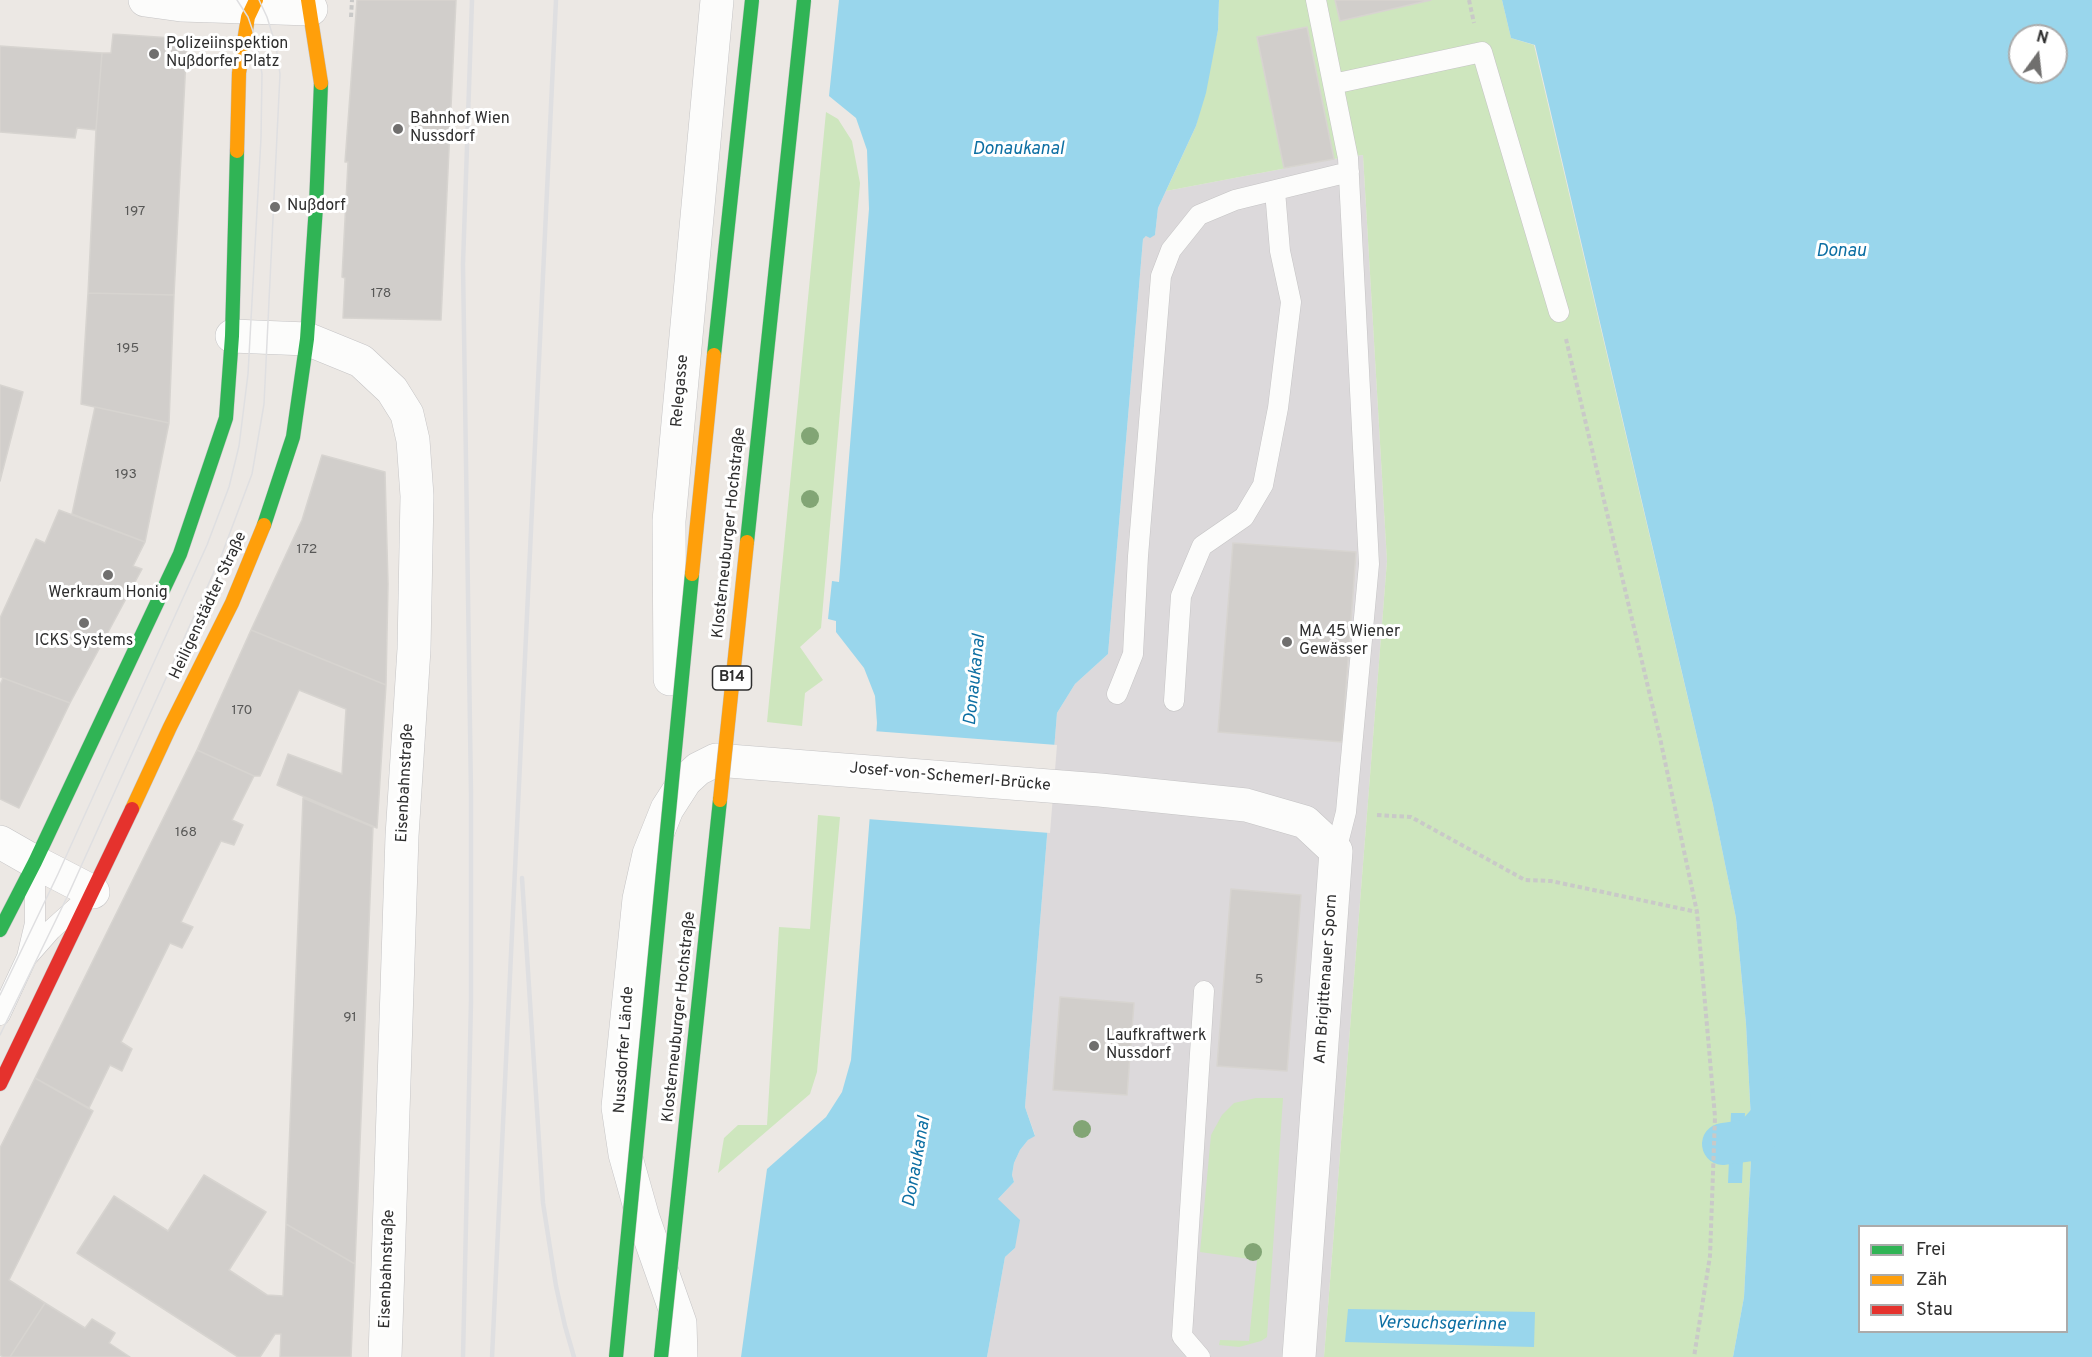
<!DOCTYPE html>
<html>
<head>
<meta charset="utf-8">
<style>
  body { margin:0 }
  #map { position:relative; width:2092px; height:1357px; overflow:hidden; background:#ece8e4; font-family:Overpass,sans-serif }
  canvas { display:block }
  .legend { position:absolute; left:1858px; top:1225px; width:210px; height:108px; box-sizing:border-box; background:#fff; border:2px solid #ababab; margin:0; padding:8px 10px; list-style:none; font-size:18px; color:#2e2e2e }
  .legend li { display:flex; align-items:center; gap:12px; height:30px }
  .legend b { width:30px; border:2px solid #ababab }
  .north { position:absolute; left:2008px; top:24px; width:60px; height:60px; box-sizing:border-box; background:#fff; border:2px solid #ababab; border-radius:50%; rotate:15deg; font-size:16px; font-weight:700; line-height:24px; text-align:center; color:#2e2e2e }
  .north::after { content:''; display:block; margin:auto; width:21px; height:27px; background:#706f6e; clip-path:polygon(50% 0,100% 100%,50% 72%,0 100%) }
</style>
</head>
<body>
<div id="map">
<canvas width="2092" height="1357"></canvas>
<ul class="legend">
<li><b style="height:8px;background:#30b455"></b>Frei</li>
<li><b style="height:8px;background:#ff9f0a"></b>Zäh</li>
<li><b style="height:8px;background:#e5322d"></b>Stau</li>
</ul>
<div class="north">N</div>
</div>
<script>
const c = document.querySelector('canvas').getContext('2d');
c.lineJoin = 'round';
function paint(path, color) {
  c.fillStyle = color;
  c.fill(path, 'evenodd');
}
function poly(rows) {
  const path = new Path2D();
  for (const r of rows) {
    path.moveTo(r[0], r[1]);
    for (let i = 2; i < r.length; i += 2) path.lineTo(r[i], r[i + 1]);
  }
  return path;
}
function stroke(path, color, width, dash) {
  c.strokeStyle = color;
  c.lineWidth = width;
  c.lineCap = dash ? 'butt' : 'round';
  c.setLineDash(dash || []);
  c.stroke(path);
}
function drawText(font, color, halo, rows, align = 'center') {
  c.font = font + ' Overpass,sans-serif';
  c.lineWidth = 6;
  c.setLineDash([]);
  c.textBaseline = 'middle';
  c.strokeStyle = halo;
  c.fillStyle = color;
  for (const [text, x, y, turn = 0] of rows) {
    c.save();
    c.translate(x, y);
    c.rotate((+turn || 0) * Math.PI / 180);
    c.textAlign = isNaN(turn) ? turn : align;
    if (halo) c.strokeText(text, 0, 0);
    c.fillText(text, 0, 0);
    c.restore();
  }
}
const industrial = poly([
  [1363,155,1387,561,1324,1357,987,1357,1005,1257,1015,1248,998,1199,1014,1182,1012,1175,1014,1163,1020,1150,1028,1140,1035,1135,1025,1107,1057,713,1075,684,1108,654,1143,239,1146,236,1155,235,1158,208,1166,191,1334,159]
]);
const green = poly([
  [1219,0,1502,0,1511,38,1534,45,1713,805,1736,918,1746,1024,1752,1140,1744,1297,1733,1357,1324,1357,1387,561,1363,155,1334,159,1166,191,1196,126,1218,30],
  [826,112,838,119,852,141,860,183,821,628,800,647,823,680,805,693,802,726,767,722],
  [818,815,840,817,817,1072,810,1094,718,1173,724,1138,738,1125,767,1125,779,927,810,929],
  [1256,1098,1283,1098,1267,1337,1261,1341,1239,1347,1219,1345,1220,1340,1249,1341,1257,1260,1200,1252,1211,1135,1222,1115,1234,1103]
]);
const water = poly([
  [839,0,1219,0,1218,30,1206,93,1196,126,1158,208,1155,235,1150,238,1146,236,1143,239,1108,654,1075,684,1057,713,1025,1107,1035,1136,1028,1140,1020,1150,1014,1163,1012,1175,1014,1182,998,1199,1020,1220,1015,1248,1005,1257,987,1357,741,1357,767,1169,826,1117,842,1092,851,1060,877,723,875,696,864,668,836,632,836,621,828,619,832,581,839,582,869,209,867,150,856,118,829,96],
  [1502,0,2092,0,2092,1357,1733,1357,1744,1297,1752,1140,1746,1024,1736,918,1713,805,1535,45,1511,38],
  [2020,36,2056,36,2056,72,2020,72],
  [2066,1226,2066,1332,1860,1332,1860,1226],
  [1731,1113,1745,1113,1742,1183,1728,1183],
  [1348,1309,1535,1312,1534,1347,1345,1342]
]);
const pier = poly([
  [873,731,1057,745,1050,833,867,819]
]);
const canal = poly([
  [1723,1144,1752,1140,1790,1098]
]);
const building = poly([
  [357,0,456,0,441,320,343,318,345,278,342,277,348,162,345,162,357,0],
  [1335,0,1431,0,1340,21,1335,0],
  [1307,27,1334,159,1284,168,1257,37,1307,27],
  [113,34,187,39,174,295,88,293,96,130,102,53,111,53,113,34],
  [0,46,102,53,96,130,77,128,75,138,0,132,0,46],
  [88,293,174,295,169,423,81,404,88,293],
  [0,385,23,392,0,481,0,385],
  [95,407,169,423,145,542,72,514,95,407],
  [322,455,385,472,388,584,386,685,251,630,302,520,322,455],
  [59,510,145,542,133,566,142,569,70,703,0,677,0,618,36,539,45,543,59,510],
  [1233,543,1356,552,1342,742,1218,732,1233,543],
  [251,630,386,685,377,828,277,785,288,754,342,774,346,709,299,690,260,776,254,776,197,750,251,630],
  [3,678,70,703,19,808,0,799,0,685,3,678],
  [197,750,254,776,232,820,243,825,234,845,221,841,181,922,193,927,182,948,170,943,121,1042,132,1049,122,1071,110,1065,89,1108,35,1078,197,750],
  [303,798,373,827,355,1264,286,1224,303,798],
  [1231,889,1301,895,1287,1071,1217,1066,1231,889],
  [1060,997,1134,1003,1127,1095,1053,1090,1060,997],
  [35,1078,93,1111,9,1280,45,1303,10,1357,3,1357,0,1355,0,1148,35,1078],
  [204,1175,266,1212,229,1270,267,1295,283,1296,286,1224,355,1264,351,1357,280,1357,281,1334,275,1334,260,1357,238,1357,77,1253,114,1196,168,1231,204,1175],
  [45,1303,85,1328,92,1319,115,1333,109,1343,130,1357,10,1357,45,1303]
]);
const path = poly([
  [1469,0,1474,23],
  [351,17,352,0],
  [1566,339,1660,738,1697,912,1715,1117,1710,1256,1694,1357],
  [1377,815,1411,817,1525,880,1551,881,1697,912]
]);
const lane = poly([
  [1316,0,1348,158,1369,564,1346,812,1336,851],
  [1333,84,1482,52,1559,312],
  [1117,694,1133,654,1138,556,1161,276,1171,250,1199,215,1235,200,1349,172],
  [1174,701,1181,596,1202,546,1244,517,1263,485,1278,408,1291,302,1280,251,1275,191],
  [29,955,51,930,80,904],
  [0,1015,27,957,35,923,35,874],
  [1200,1357,1182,1336,1204,991]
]);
const street = poly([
  [145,0,181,5,311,9],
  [232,336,307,339,361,361,392,390,407,414,413,440,417,496,414,649,402,836,385,1357],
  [670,679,669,521,717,0],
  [0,842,35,862,93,892],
  [681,1357,680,1323,643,1218,625,1154,618,1107,639,899,649,854,667,809,685,781,698,769,716,760,1100,790,1246,805,1305,822,1336,851,1299,1357]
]);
const fast = poly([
  [264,525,293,437,307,339,316,206,321,83],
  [0,930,35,862,180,554,226,418,232,336,237,151]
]);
const slow = poly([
  [308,0,321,83],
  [237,151,239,73,248,17,256,0],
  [132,809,170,727,232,603,264,525]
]);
const jam = poly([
  [0,1084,132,809]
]);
const tram = poly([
  [0,995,58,874,207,545,229,487,239,446,248,374,261,138,262,74,257,43,248,17,237,0],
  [0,1035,69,893,222,554,252,474,264,404,280,74,276,46,267,17,259,0]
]);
const rail = poly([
  [522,878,543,1203,556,1286,565,1326,574,1357],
  [463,1357,471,1001,471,793,463,264,472,0],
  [492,1357,556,0]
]);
const fastBridge = poly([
  [714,355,752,0],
  [747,542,804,0],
  [616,1357,692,574],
  [661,1357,720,800]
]);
const slowBridge = poly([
  [692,574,714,355],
  [720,800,747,542]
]);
const trees = [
  [810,436],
  [810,499],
  [1082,1129],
  [1253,1252]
];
const markers = [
  [154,54,6,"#706f6e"],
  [398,129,6,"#706f6e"],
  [275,207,6,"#706f6e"],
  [108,575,6,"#706f6e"],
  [84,623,6,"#706f6e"],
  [1287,642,6,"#706f6e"],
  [1094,1046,6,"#706f6e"]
];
const numberNames = [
  ["197",135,212],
  ["178",381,294],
  ["195",128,349],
  ["193",126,475],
  ["172",307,550],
  ["170",242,711],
  ["168",186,833],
  ["5",1259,980],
  ["91",350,1018]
];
const shields = [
  [732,678,39]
];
const shieldNames = [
  ["B14",732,678]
];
const poiNames = [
  ["Polizeiinspektion",166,45],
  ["Nußdorfer Platz",166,63],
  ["Bahnhof Wien",410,120],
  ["Nussdorf",410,138],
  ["Nußdorf",287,207],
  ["Werkraum Honig",108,594,"center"],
  ["MA 45 Wiener",1299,633],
  ["Gewässer",1299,651],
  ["ICKS Systems",84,642,"center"],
  ["Laufkraftwerk",1106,1037],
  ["Nussdorf",1106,1055]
];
const streetNames = [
  ["Relegasse",681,391,-85],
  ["Klosterneuburger Hochstraße",730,533,-84],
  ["Heiligenstädter Straße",209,606,-65],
  ["Josef-von-Schemerl-Brücke",950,778,5],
  ["Eisenbahnstraße",406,783,-87],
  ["Am Brigittenauer Sporn",1327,979,-86],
  ["Klosterneuburger Hochstraße",680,1017,-84],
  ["Nussdorfer Lände",625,1050,-86],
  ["Eisenbahnstraße",388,1269,-88]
];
const waterNames = [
  ["Donaukanal",1018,150],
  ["Donau",1841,252],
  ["Donaukanal",976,680,-84],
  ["Donaukanal",918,1162,-80],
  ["Versuchsgerinne",1441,1325,1]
];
paint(industrial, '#dcd9db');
paint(green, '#cee6be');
paint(water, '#99d6ec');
paint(pier, '#ece8e4');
stroke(canal, '#99d6ec', 42);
paint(building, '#d1cecb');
stroke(building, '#d7d4d0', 1.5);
stroke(lane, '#c5c4c5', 21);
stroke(street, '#c5c4c5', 34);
stroke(fast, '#c5c4c5', 15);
stroke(slow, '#c5c4c5', 15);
stroke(jam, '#c5c4c5', 15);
stroke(path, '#c9c9c8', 4, [4.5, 3]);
stroke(lane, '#fcfcfb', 20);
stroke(street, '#fcfcfb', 33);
stroke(fast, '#30b455', 14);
stroke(slow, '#ff9f0a', 14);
stroke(jam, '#e5322d', 14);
stroke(tram, '#dfdfe1', 1.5);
stroke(rail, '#dfdfe1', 4.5);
stroke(fastBridge, '#c6c5c4', 15, []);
stroke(slowBridge, '#c6c5c4', 15, []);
stroke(fastBridge, '#30b455', 14);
stroke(slowBridge, '#ff9f0a', 14);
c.fillStyle = '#82a575';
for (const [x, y] of trees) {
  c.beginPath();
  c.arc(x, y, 9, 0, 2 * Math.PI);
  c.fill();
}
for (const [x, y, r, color] of markers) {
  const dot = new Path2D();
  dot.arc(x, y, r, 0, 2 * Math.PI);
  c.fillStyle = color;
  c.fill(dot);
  stroke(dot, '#fff', 2);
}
drawText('14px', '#585857', null, numberNames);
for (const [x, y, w] of shields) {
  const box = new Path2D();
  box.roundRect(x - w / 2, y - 12, w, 24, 4.5);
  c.fillStyle = '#fff';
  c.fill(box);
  stroke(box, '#2e2e2e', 1.5);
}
drawText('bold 15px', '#2e2e2e', null, shieldNames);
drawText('16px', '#2e2e2e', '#fff', poiNames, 'left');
drawText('16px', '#2e2e2e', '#fff', streetNames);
drawText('italic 18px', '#0d6fa3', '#fff', waterNames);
</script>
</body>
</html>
